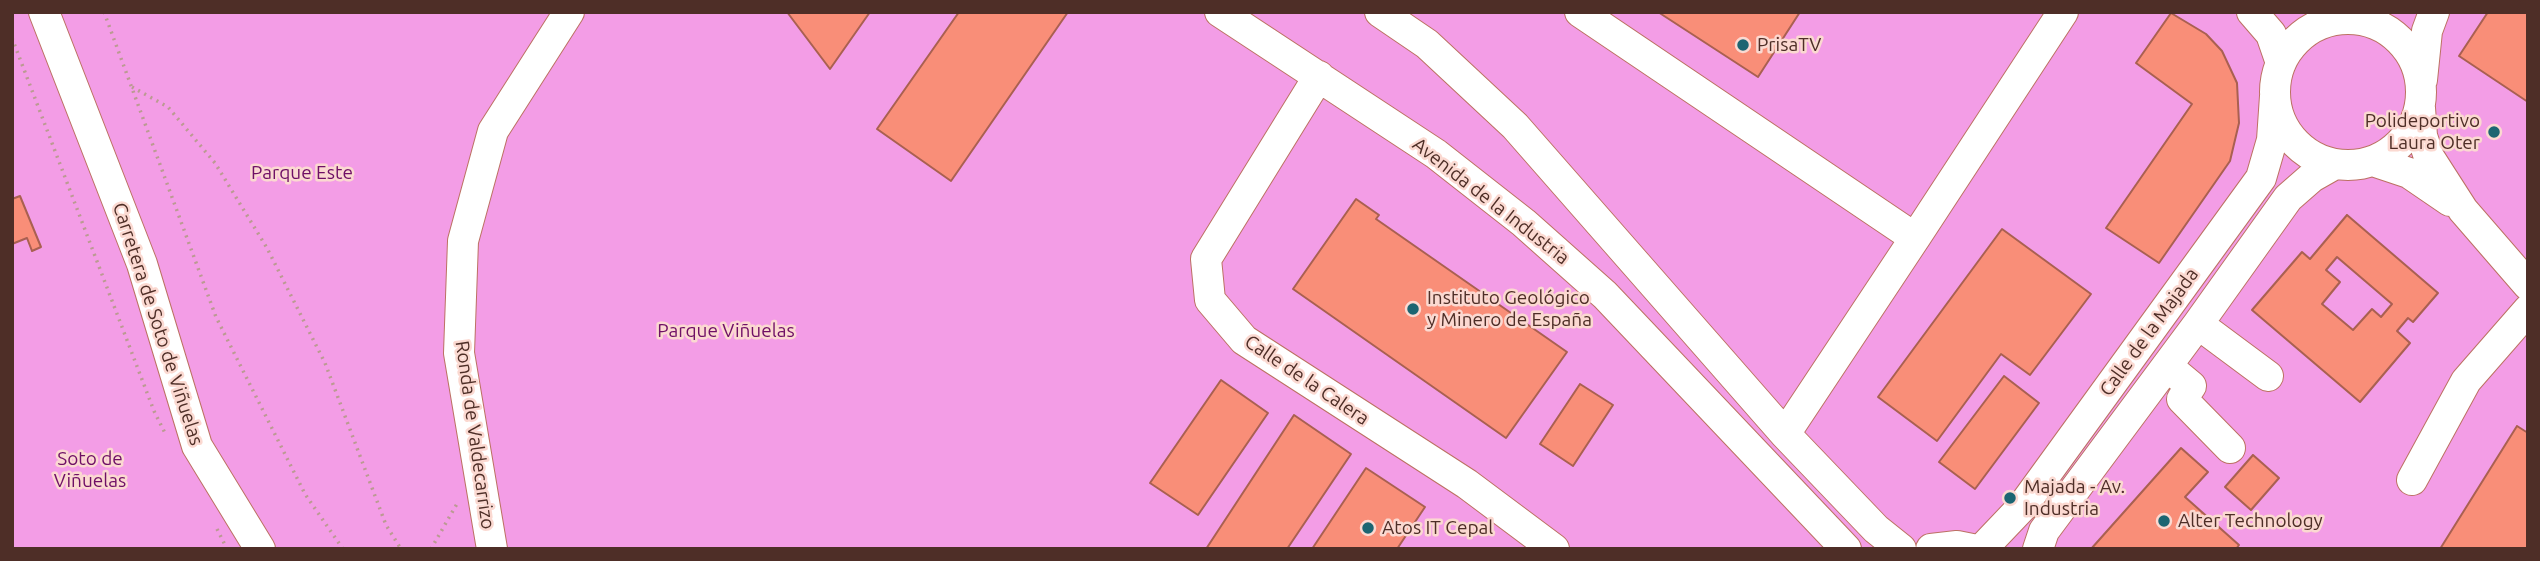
<!DOCTYPE html>
<html>
<head>
<meta charset="utf-8">
<style>
  body { margin:0 }
  #map { position:relative; width:2540px; height:561px; overflow:hidden; background:#fbd9d1; font-family:Ubuntu,sans-serif }
  canvas { display:block }
  .frame { position:absolute; inset:0; border:14px solid #4e2e27; pointer-events:none }
</style>
</head>
<body>
<div id="map">
<canvas width="2540" height="561"></canvas>
<div class="frame"></div>
</div>
<script>
const c = document.querySelector('canvas').getContext('2d');
c.lineJoin = 'round';
function paint(path, color) {
  c.fillStyle = color;
  c.fill(path, 'evenodd');
}
function poly(rows) {
  const path = new Path2D();
  for (const r of rows) {
    if (r.length === 3) {
      path.moveTo(r[0] + r[2], r[1]);
      path.arc(r[0], r[1], r[2], 0, 2 * Math.PI);
      continue;
    }
    path.moveTo(r[0], r[1]);
    for (let i = 2; i < r.length; i += 2) path.lineTo(r[i], r[i + 1]);
  }
  return path;
}
function stroke(path, color, width, dash) {
  c.strokeStyle = color;
  c.lineWidth = width;
  c.lineCap = dash ? 'butt' : 'round';
  c.setLineDash(dash || []);
  c.stroke(path);
}
function drawText(font, color, halo, rows, align = 'center') {
  c.font = font + ' Ubuntu,sans-serif';
  c.lineWidth = 5;
  c.setLineDash([]);
  c.textBaseline = 'middle';
  c.strokeStyle = halo;
  c.fillStyle = color;
  for (const [text, x, y, turn = 0] of rows) {
    c.save();
    c.translate(x, y);
    c.rotate((+turn || 0) * Math.PI / 180);
    c.textAlign = isNaN(turn) ? turn : align;
    if (halo) c.strokeText(text, 0, 0);
    c.fillText(text, 0, 0);
    c.restore();
  }
}
const green = poly([
  [12,12,2528,12,2528,549,12,549]
]);
const building = poly([
  [787,12,870,12,830,69,787,12],
  [959,12,1068,12,951,181,877,129,959,12],
  [1658,12,1800,12,1758,77,1658,12],
  [2488,12,2528,12,2528,102,2459,56,2488,12],
  [2171,13,2206,34,2222,51,2237,83,2239,123,2230,161,2159,263,2106,228,2192,104,2136,63,2171,13],
  [20,196,41,247,32,251,27,238,12,244,12,199,20,196],
  [1356,199,1379,215,1376,219,1567,352,1506,438,1293,289,1356,199],
  [2347,215,2438,293,2413,322,2408,318,2397,331,2410,343,2360,402,2252,310,2302,252,2310,259,2347,215],
  [2337,257,2392,304,2381,317,2372,309,2353,330,2322,304,2340,282,2326,270,2337,257],
  [2002,229,2091,294,2030,375,2001,354,1937,441,1878,397,2002,229],
  [2004,376,2039,403,1975,489,1939,462,2004,376],
  [1221,380,1268,413,1198,515,1150,483,1221,380],
  [1580,384,1613,405,1573,466,1540,444,1580,384],
  [1294,415,1351,454,1287,549,1206,549,1294,415],
  [2517,426,2528,433,2528,549,2440,549,2517,426],
  [2181,448,2208,472,2185,497,2239,545,2236,549,2091,549,2181,448],
  [2253,455,2279,478,2251,510,2225,487,2253,455],
  [1366,468,1425,507,1397,549,1312,549,1366,468]
]);
const path = poly([
  [104,12,216,317,305,494,343,549],
  [12,38,154,411,165,433],
  [132,87,168,107,215,163,267,248,325,363,386,525,401,549],
  [217,529,227,549],
  [431,549,458,502]
]);
const minor = poly([
  [44,12,142,264,197,446,260,549],
  [1220,12,1436,154,1524,223,1605,295,1846,549],
  [1380,12,1427,44,1515,126,1785,434,1876,529,1901,549],
  [1580,12,1915,238,1785,434],
  [2252,12,2271,34,2281,63],
  [2348,92,73],
  [1319,76,1206,259,1210,300,1244,340,1467,484,1554,549],
  [2422,80,2427,31,2434,12],
  [2420,108,2422,136,2429,157,2463,210,2528,285],
  [2373,161,2409,173,2450,201],
  [1915,238,2063,12],
  [2198,324,2268,376],
  [2167,366,2191,386,2182,399,2230,448],
  [2412,480,2466,381,2528,310],
  [492,549,459,353,463,241,493,131,569,12],
  [1931,549,1957,546,1972,549],
  [1982,549,2022,507,2261,178,2272,140,2275,96],
  [2038,549,2044,531,2198,324,2288,198,2312,177,2335,164]
]);
const markers = [
  [1743,45,7,"#1c6572"],
  [2494,132,7,"#1c6572"],
  [1413,309,7,"#1c6572"],
  [2010,498,7,"#1c6572"],
  [2164,521,7,"#1c6572"],
  [1368,528,7,"#1c6572"]
];
const poiNames = [
  ["PrisaTV",1757,45],
  ["Polideportivo",2480,121,"right"],
  ["Laura Oter",2480,143,"right"],
  ["Instituto Geológico",1427,298],
  ["y Minero de España",1427,320],
  ["Majada - Av.",2024,487],
  ["Industria",2024,509],
  ["Alter Technology",2178,521],
  ["Atos IT Cepal",1382,528]
];
const parkNames = [
  ["Parque Este",302,173],
  ["Parque Viñuelas",726,331],
  ["Soto de",90,459],
  ["Viñuelas",90,481]
];
const streetNames = [
  ["Avenida de la Industria",1491,201,38],
  ["Carretera de Soto de Viñuelas",158,324,72],
  ["Calle de la Majada",2149,332,-54],
  ["Calle de la Calera",1307,380,34],
  ["Ronda de Valdecarrizo",475,435,82]
];
paint(green, '#f39de6');
paint(building, '#f98e78');
stroke(building, '#a96051', 2);
stroke(minor, '#bc7162', 32);
stroke(path, '#bb9a92', 3.5, [2, 5]);
stroke(minor, '#fff', 30);
for (const [x, y, r, color] of markers) {
  const dot = new Path2D();
  dot.arc(x, y, r, 0, 2 * Math.PI);
  c.fillStyle = color;
  c.fill(dot);
  stroke(dot, '#fbd9d1', 2.5);
}
drawText('19px', '#4e2e27', '#fbd9d1', poiNames, 'left');
drawText('19px', '#6f0f66', '#fbd9d1', parkNames);
drawText('19px', '#4e2e27', '#fbd9d1', streetNames);
</script>
</body>
</html>
